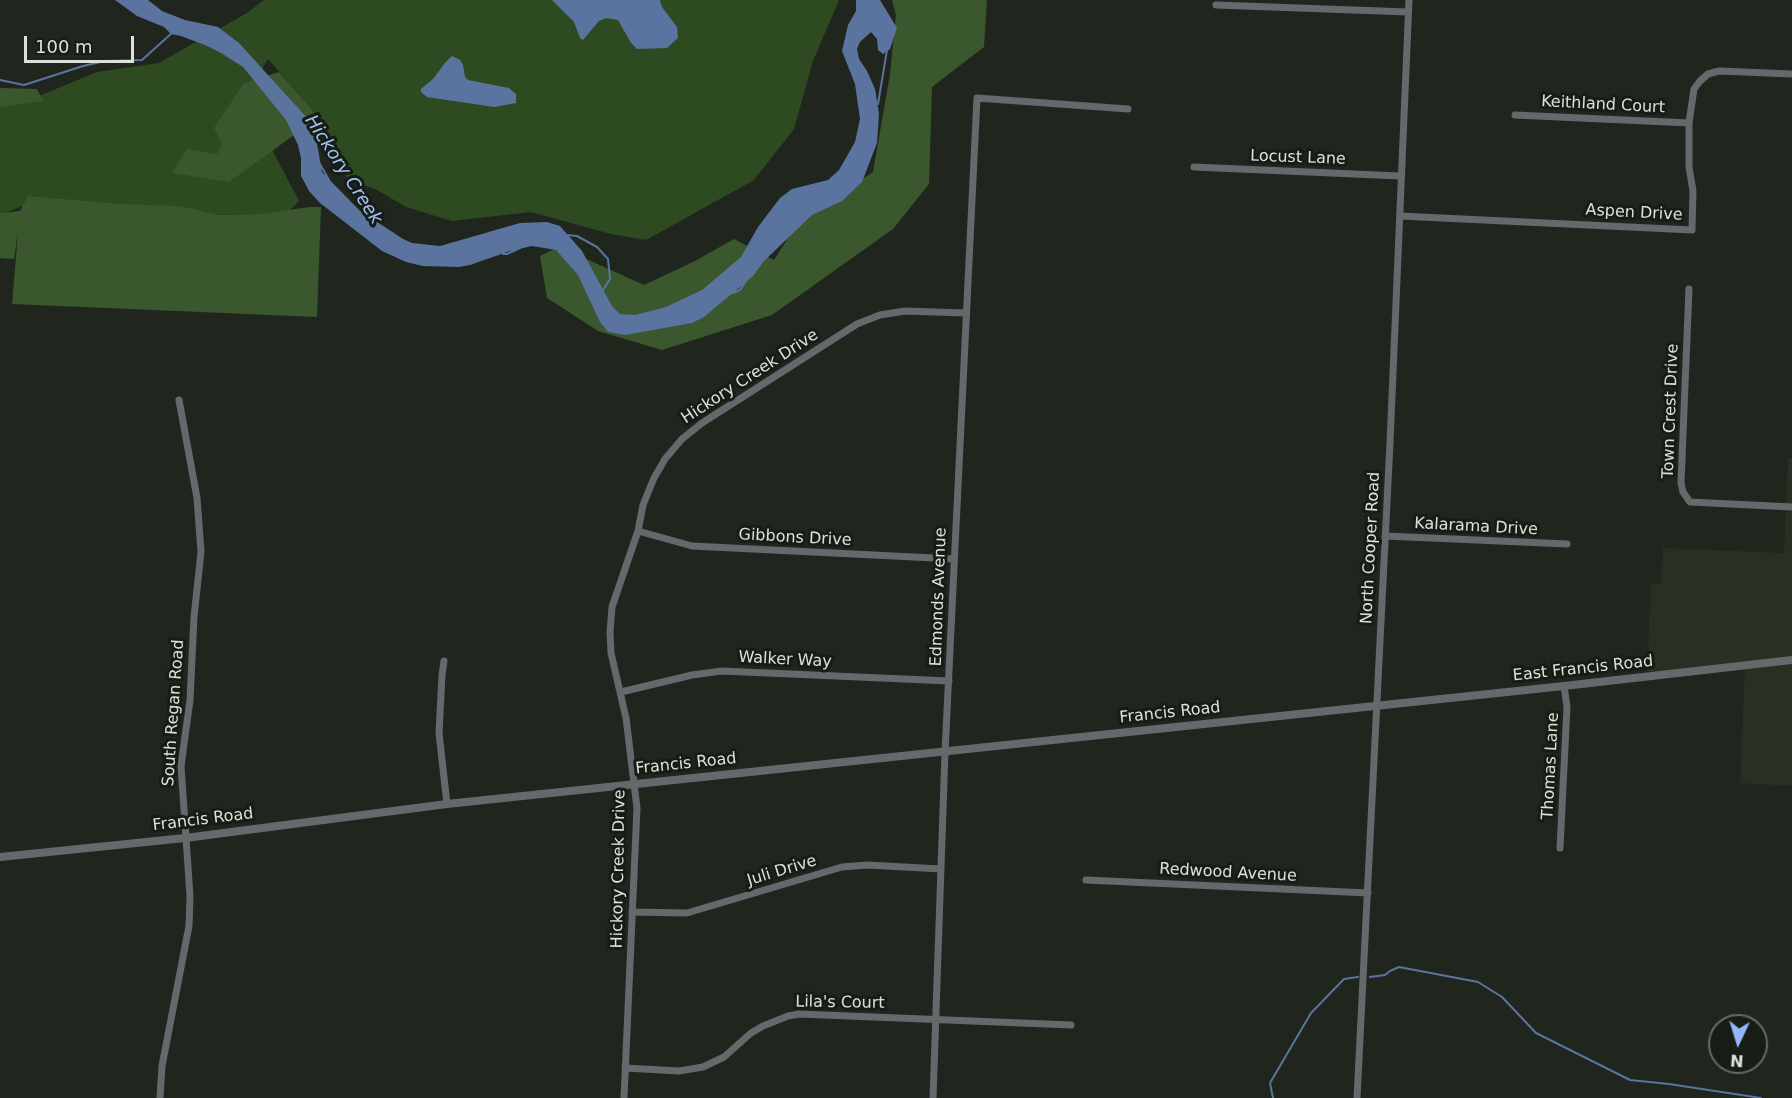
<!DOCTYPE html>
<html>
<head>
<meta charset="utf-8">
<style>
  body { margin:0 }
  #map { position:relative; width:1792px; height:1098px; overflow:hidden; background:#20261e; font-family:"DejaVu Sans",sans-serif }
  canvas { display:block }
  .north { position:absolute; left:1708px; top:1014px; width:60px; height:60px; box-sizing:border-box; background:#171c15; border:2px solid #666a64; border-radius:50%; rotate:184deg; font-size:16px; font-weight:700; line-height:24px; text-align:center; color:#dde0db }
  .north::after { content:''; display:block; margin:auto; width:21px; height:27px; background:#91b8fd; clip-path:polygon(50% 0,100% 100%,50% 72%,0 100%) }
  .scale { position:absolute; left:24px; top:36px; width:110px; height:27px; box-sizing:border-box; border:3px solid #dde0db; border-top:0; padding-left:8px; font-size:18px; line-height:21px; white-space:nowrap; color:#dde0db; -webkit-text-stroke:4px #171c15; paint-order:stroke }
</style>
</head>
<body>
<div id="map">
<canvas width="1792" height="1098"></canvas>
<div class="north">N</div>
<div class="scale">100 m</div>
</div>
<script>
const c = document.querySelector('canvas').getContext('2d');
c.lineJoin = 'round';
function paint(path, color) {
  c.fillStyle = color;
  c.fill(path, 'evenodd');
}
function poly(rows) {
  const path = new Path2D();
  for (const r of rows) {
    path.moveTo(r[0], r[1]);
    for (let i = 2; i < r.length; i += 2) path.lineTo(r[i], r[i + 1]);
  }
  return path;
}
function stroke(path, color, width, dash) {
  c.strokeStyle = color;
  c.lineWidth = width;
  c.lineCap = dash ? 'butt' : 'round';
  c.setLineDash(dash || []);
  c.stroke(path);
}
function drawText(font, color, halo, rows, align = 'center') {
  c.font = font + ' "DejaVu Sans",sans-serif';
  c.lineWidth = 6;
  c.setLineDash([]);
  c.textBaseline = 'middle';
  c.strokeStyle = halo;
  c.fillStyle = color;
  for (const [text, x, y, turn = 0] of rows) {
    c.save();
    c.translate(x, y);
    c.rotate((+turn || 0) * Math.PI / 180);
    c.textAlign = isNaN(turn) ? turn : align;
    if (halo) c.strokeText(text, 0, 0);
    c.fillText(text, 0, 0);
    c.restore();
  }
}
const built = poly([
  [1788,458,1792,458,1792,657,1647,676,1651,584,1661,584,1663,548,1784,553],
  [1792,661,1792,786,1740,783,1745,666]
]);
const green = poly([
  [264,0,839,0,813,61,794,129,754,180,646,240,611,234,531,212,452,221,406,207,377,190,347,178,336,157,320,139,326,125,268,59,245,98,299,201,286,214,211,215,150,210,22,206,0,215,0,105,34,98,97,72,159,63,247,13]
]);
const forest = poly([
  [892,0,987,0,984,47,932,87,929,184,893,229,772,315,662,350,598,331,547,298,540,256,565,244,582,257,644,285,695,261,734,239,774,260,798,222,873,172,890,74,896,15],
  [279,72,319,117,229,182,172,173,187,149,217,154,222,144,214,128,244,83],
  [0,88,37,89,43,101,0,107],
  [28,196,120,204,180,206,218,215,259,214,310,207,321,207,317,317,12,304,18,232,14,259,0,258,0,213,20,211]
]);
const water = poly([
  [115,0,148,0,162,11,185,20,218,27,239,43,308,119,315,132,322,172,359,210,403,239,412,243,440,246,520,223,547,222,560,226,582,251,612,306,620,314,635,315,666,307,702,290,741,257,758,227,780,198,792,189,828,180,839,170,855,142,860,119,855,84,842,51,848,25,856,11,856,0,880,0,897,28,890,49,883,54,878,50,877,39,871,32,860,42,857,49,859,59,867,71,875,89,879,114,877,143,862,182,842,201,812,215,764,261,753,276,704,317,692,323,625,335,608,332,600,322,578,275,556,250,532,246,510,251,470,265,459,267,423,266,406,262,382,251,320,203,309,191,301,176,301,158,298,145,286,120,243,67,221,53,205,45,181,36,171,34,164,27,137,16],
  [552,0,660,0,662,7,677,27,678,38,667,48,637,49,631,43,618,20,606,18,599,21,583,40,580,38,574,22],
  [452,56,460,60,463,65,465,77,468,80,509,88,516,94,516,103,494,107,427,97,421,92,421,89,434,78,444,64]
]);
const stream = poly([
  [0,80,24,85,83,66,105,61,142,60,173,32],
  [878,104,887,50],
  [320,164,329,180],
  [567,235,577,236,597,247,608,259,610,279,603,290],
  [503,254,507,254,520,248],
  [733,293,740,290,746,281],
  [1370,977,1385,975,1390,971,1399,967,1478,982,1502,997,1536,1033,1630,1080,1669,1084,1761,1098],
  [1273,1098,1270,1083,1311,1013,1344,979,1358,977]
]);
const minor = poly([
  [1216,5,1408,12],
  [1515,115,1689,123],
  [1194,167,1400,176],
  [1400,216,1692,230,1693,191,1689,167,1689,123,1694,89,1700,81,1708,74,1719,71,1792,74],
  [1689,289,1681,483,1683,492,1690,502,1792,507],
  [638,531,692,546,954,559],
  [1385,536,1567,544],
  [444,661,442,675,439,733,447,804],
  [621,692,692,675,722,671,949,681],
  [1560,848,1567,707,1564,686],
  [1086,880,1368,893],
  [632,912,687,913,842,867,867,865,941,869],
  [625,1068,679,1071,703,1067,724,1057,751,1033,763,1026,788,1016,799,1014,1071,1025],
  [160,1098,162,1066,189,926,190,896,181,766,190,700,194,617,201,552,197,498,179,400],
  [624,1098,637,808,626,718,611,653,610,632,612,607,638,531,643,505,654,478,665,459,682,439,702,423,857,324,880,315,905,311,966,313],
  [933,1098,945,752,977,98,1128,109],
  [1357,1098,1390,443,1409,0]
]);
const tertiary = poly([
  [0,857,185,838,447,804,1564,686,1792,660]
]);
const streetNames = [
  ["Keithland Court",1603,105,3],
  ["Locust Lane",1298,158,2],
  ["Aspen Drive",1634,213,3],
  ["Hickory Creek Drive",750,377,-33],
  ["Town Crest Drive",1671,411,-88],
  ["Kalarama Drive",1476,527,3],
  ["Gibbons Drive",795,538,3],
  ["North Cooper Road",1371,548,-87],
  ["Edmonds Avenue",939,597,-88],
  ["Walker Way",785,660,3],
  ["East Francis Road",1583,669,-6],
  ["South Regan Road",174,713,-86],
  ["Francis Road",1170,713,-6],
  ["Francis Road",686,764,-6],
  ["Thomas Lane",1551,766,-87],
  ["Francis Road",203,820,-7],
  ["Hickory Creek Drive",619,869,-89],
  ["Juli Drive",782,871,-17],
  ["Redwood Avenue",1228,873,3],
  ["Lila's Court",840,1003,1]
];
const waterNames = [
  ["Hickory Creek",343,170,57]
];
paint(built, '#273023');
paint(green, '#2d4a20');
paint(forest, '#3a572d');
paint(water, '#5a739f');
stroke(stream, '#5a739f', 2);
stroke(minor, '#66686c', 7);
stroke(tertiary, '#66686c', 8);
drawText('16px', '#dde0db', '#171c15', streetNames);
drawText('italic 18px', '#a2c1f7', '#171c15', waterNames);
</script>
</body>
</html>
